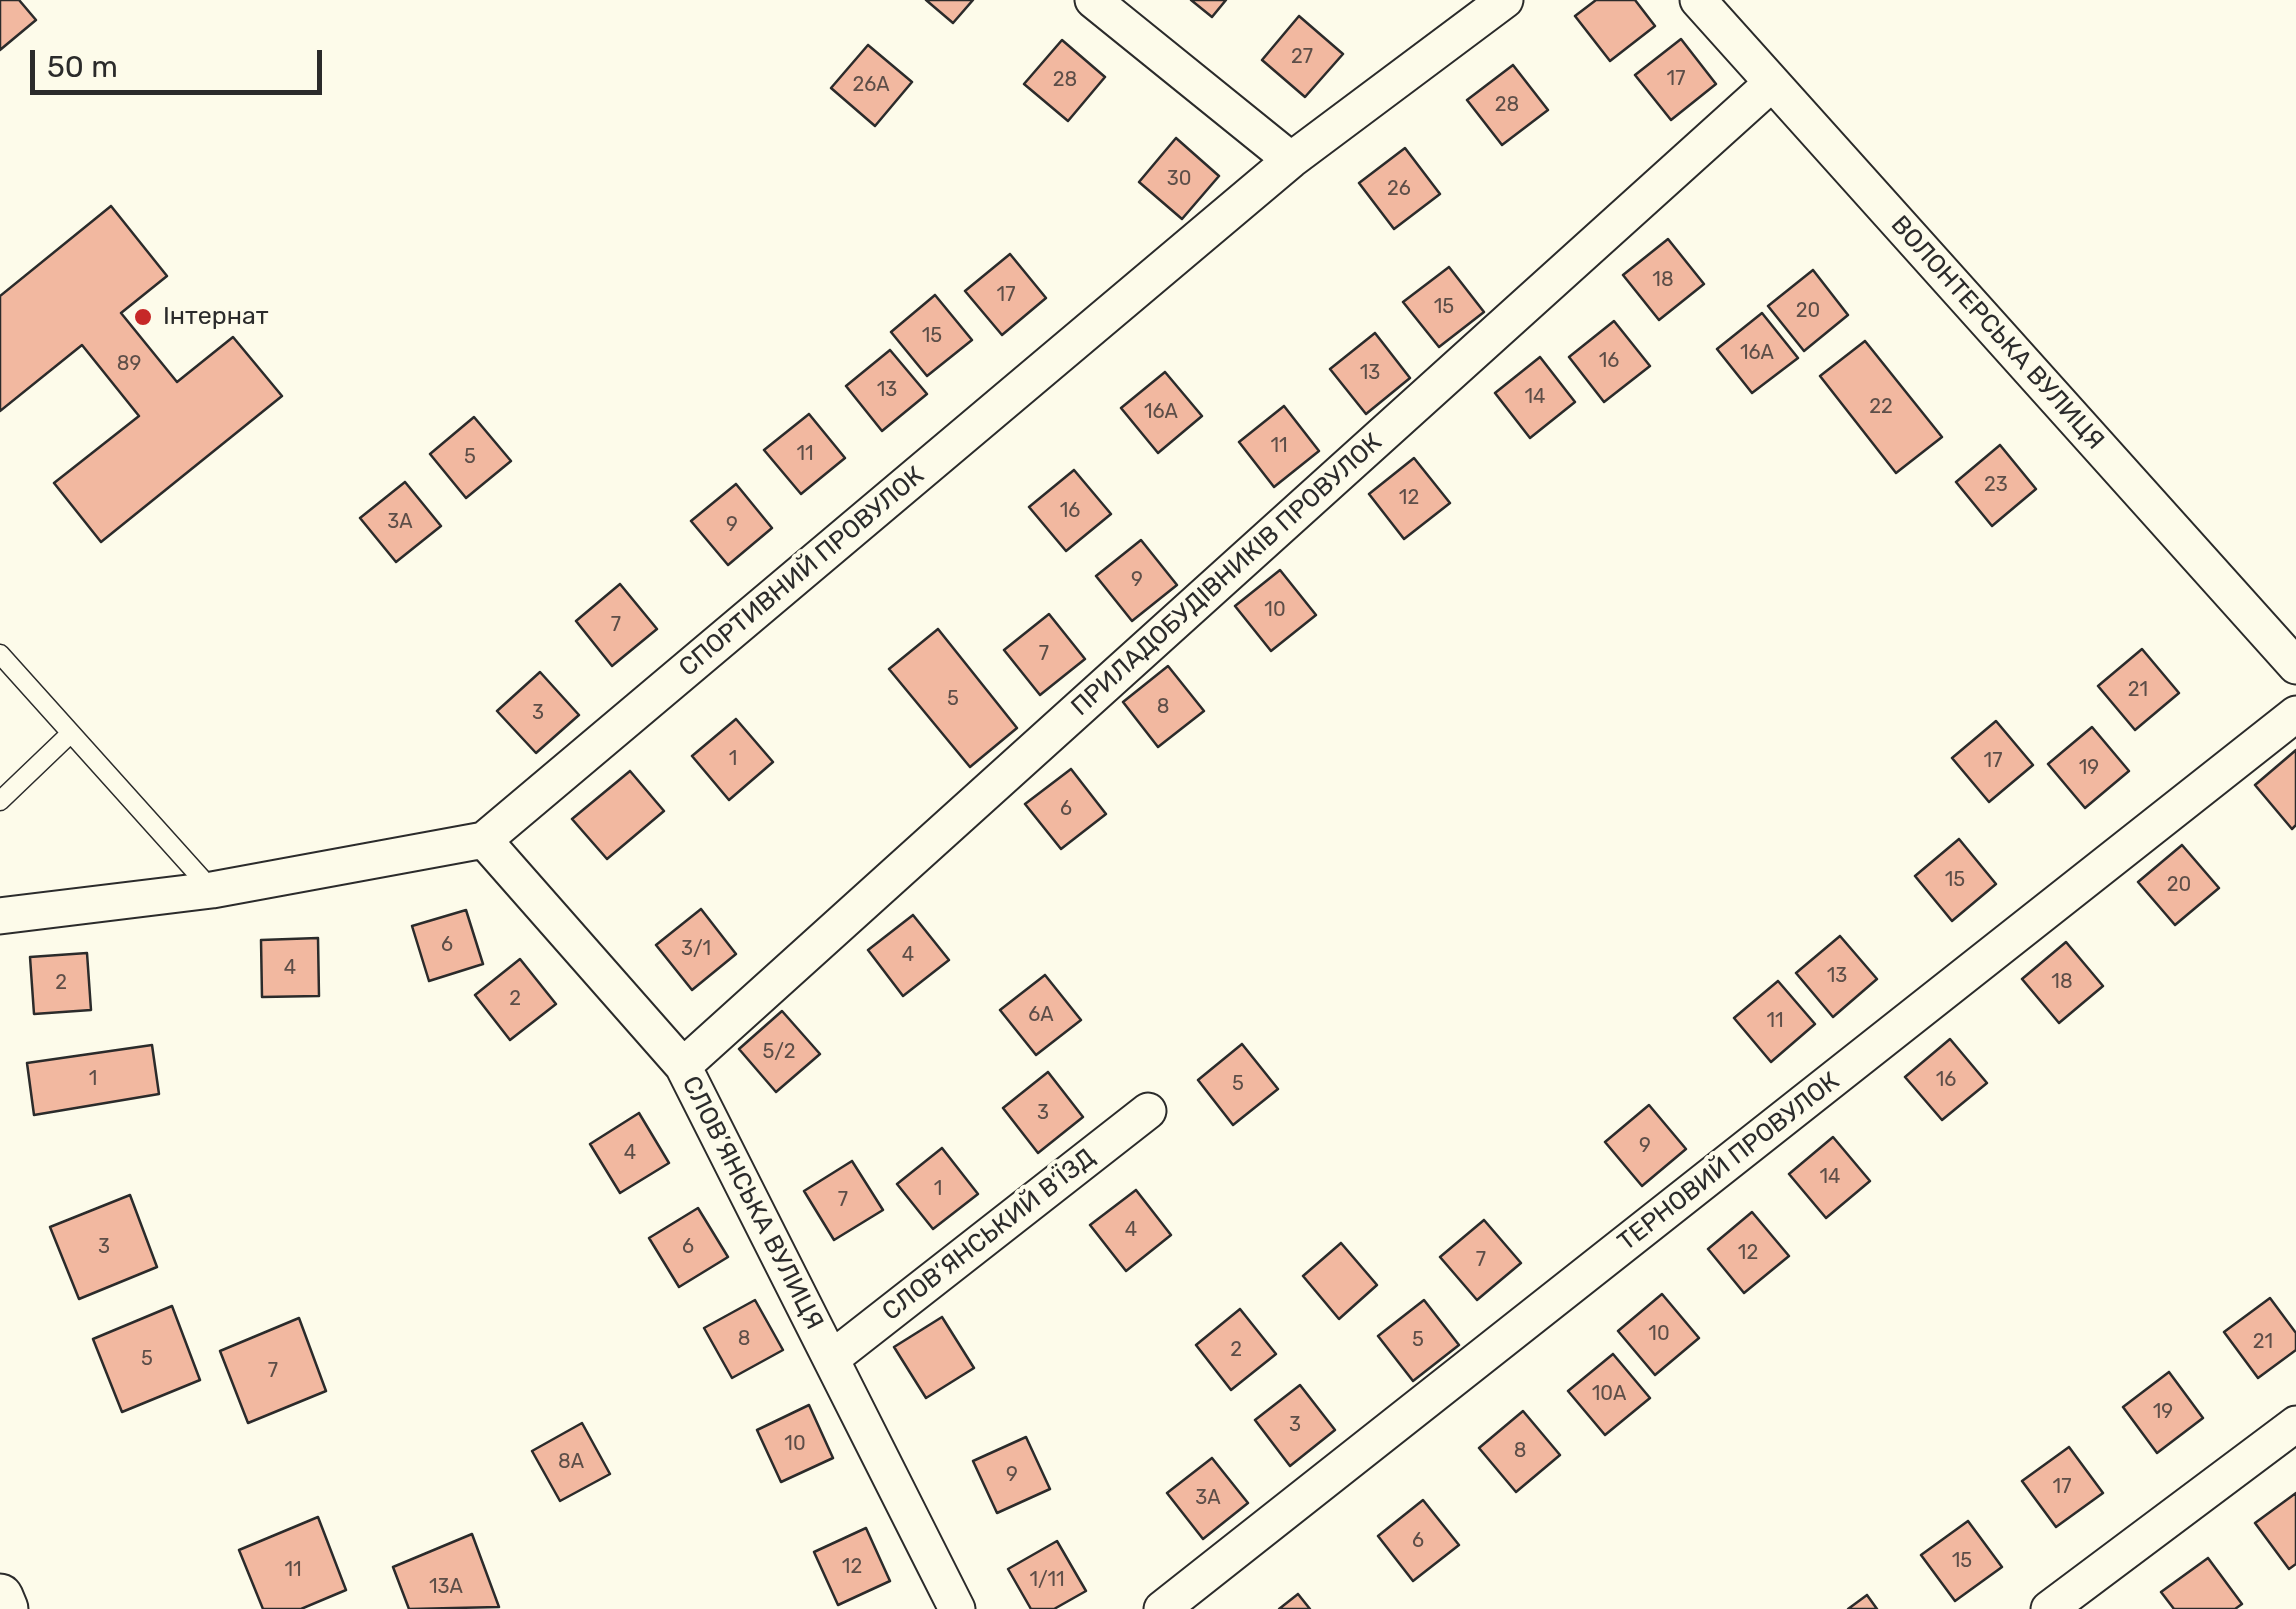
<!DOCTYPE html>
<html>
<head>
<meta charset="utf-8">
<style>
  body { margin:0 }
  #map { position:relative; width:2296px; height:1609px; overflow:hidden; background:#fdfbea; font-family:Rubik,sans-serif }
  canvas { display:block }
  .scale { position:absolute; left:30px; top:50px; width:292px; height:45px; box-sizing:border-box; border:5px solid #2b2b2b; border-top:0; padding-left:12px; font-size:30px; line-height:35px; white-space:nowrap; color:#2b2b2b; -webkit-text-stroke:8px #fdfbea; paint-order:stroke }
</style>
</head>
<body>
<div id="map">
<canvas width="2296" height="1609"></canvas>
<div class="scale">50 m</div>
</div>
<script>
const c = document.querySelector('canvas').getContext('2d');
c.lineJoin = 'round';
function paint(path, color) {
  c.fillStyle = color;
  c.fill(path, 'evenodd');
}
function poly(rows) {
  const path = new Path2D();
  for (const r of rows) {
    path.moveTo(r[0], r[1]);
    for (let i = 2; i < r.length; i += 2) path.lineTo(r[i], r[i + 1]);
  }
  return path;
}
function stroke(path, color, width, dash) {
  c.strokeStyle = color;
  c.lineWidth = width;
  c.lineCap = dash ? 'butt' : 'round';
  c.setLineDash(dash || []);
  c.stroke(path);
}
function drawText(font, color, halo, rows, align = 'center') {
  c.font = font + ' Rubik,sans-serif';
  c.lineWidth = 8;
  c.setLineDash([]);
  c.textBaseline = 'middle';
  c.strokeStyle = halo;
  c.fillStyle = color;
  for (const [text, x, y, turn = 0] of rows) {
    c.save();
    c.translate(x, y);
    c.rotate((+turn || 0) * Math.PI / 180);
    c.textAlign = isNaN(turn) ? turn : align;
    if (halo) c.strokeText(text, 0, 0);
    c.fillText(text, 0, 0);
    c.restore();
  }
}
const building = poly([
  [0,0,19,0,36,20,0,50,0,0],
  [926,0,973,0,953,23,926,0],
  [1191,0,1226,0,1212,17,1191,0],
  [1596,0,1635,0,1655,26,1610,61,1575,16,1596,0],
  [1299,16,1343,54,1305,97,1262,60,1299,16],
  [1681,39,1716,84,1671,120,1635,75,1681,39],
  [1062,40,1105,77,1068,121,1024,84,1062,40],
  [868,45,912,82,875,126,831,88,868,45],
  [1513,65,1548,110,1502,145,1467,100,1513,65],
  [1176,138,1219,176,1182,219,1139,182,1176,138],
  [1405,148,1440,194,1394,229,1359,183,1405,148],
  [111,206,167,276,121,313,177,382,233,337,282,396,101,542,54,483,139,416,82,345,0,411,0,296,111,206],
  [1668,239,1704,284,1659,320,1623,275,1668,239],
  [1010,254,1046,298,1002,335,965,291,1010,254],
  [1449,267,1484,312,1439,347,1403,302,1449,267],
  [1813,270,1848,315,1804,351,1768,306,1813,270],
  [935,295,972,340,927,376,891,332,935,295],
  [1762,313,1798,358,1752,393,1717,349,1762,313],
  [1614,321,1650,366,1604,402,1569,357,1614,321],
  [1375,333,1410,378,1366,414,1330,369,1375,333],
  [1865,341,1942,437,1896,473,1820,376,1865,341],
  [890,350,927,394,882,431,846,386,890,350],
  [1540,357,1575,402,1530,438,1495,393,1540,357],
  [1165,372,1202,416,1158,453,1121,408,1165,372],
  [1284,406,1319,451,1274,487,1239,442,1284,406],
  [809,414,845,458,801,494,764,450,809,414],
  [474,417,511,461,466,498,430,454,474,417],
  [2000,445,2036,489,1992,526,1956,482,2000,445],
  [1414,458,1450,503,1404,539,1369,494,1414,458],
  [1074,470,1111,514,1066,551,1029,507,1074,470],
  [405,482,441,526,396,562,360,518,405,482],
  [736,484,772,528,728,565,691,521,736,484],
  [1141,540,1177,585,1132,621,1096,576,1141,540],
  [1280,570,1316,615,1271,651,1235,606,1280,570],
  [620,584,657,629,612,666,576,621,620,584],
  [1049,614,1085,659,1040,695,1004,650,1049,614],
  [938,629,1017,728,970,767,889,669,938,629],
  [2142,649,2179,693,2135,730,2098,686,2142,649],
  [1168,666,1204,711,1158,747,1123,702,1168,666],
  [540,672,579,715,536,753,497,711,540,672],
  [736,719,773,762,729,800,692,756,736,719],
  [1996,721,2033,765,1989,802,1952,758,1996,721],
  [2092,727,2129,771,2085,808,2048,764,2092,727],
  [2296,750,2296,825,2292,829,2255,785,2296,750],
  [1071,769,1106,814,1061,849,1025,804,1071,769],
  [630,771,664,811,607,859,572,819,630,771],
  [1959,839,1996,884,1952,921,1915,876,1959,839],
  [2182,845,2219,888,2175,925,2138,882,2182,845],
  [701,909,736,954,692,990,656,945,701,909],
  [466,910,483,964,429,981,412,926,466,910],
  [913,915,949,960,903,996,868,950,913,915],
  [1840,936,1877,979,1833,1017,1796,973,1840,936],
  [318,938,319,996,262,997,261,940,318,938],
  [2066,942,2103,986,2059,1023,2022,979,2066,942],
  [87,953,91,1010,34,1014,30,957,87,953],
  [520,959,556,1004,510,1040,475,995,520,959],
  [1045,975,1081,1020,1036,1055,1000,1010,1045,975],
  [1778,981,1815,1024,1771,1062,1734,1018,1778,981],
  [782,1011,820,1054,776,1092,739,1049,782,1011],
  [1950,1039,1987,1083,1942,1120,1905,1077,1950,1039],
  [1242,1044,1278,1089,1233,1125,1198,1080,1242,1044],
  [152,1045,159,1094,34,1115,27,1063,152,1045],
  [1048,1072,1083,1117,1038,1153,1003,1108,1048,1072],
  [1649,1105,1686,1149,1642,1186,1605,1142,1649,1105],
  [639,1113,669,1163,620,1193,590,1144,639,1113],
  [1833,1137,1870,1181,1826,1218,1789,1174,1833,1137],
  [942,1148,978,1194,933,1229,897,1184,942,1148],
  [852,1161,883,1210,834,1240,804,1191,852,1161],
  [1136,1190,1171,1235,1126,1271,1090,1225,1136,1190],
  [130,1195,157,1267,79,1299,50,1227,130,1195],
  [698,1208,728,1257,679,1287,649,1238,698,1208],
  [1752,1212,1789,1256,1744,1293,1708,1249,1752,1212],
  [1484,1220,1521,1263,1477,1300,1440,1257,1484,1220],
  [1341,1243,1377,1285,1339,1319,1303,1276,1341,1243],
  [1662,1294,1699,1338,1655,1375,1618,1331,1662,1294],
  [2270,1298,2296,1333,2296,1350,2258,1378,2224,1332,2270,1298],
  [755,1300,783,1350,732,1378,704,1328,755,1300],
  [1424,1300,1459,1345,1413,1381,1378,1336,1424,1300],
  [172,1306,200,1380,122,1412,93,1339,172,1306],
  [1240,1309,1276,1354,1231,1390,1196,1345,1240,1309],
  [942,1317,974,1368,926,1398,894,1347,942,1317],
  [299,1318,326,1391,248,1423,220,1351,299,1318],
  [1613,1354,1650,1398,1605,1435,1568,1391,1613,1354],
  [2169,1372,2203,1418,2157,1453,2123,1407,2169,1372],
  [1300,1385,1335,1430,1290,1466,1255,1420,1300,1385],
  [809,1405,833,1458,781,1482,757,1430,809,1405],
  [1523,1411,1560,1455,1516,1492,1479,1448,1523,1411],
  [582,1423,610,1474,560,1501,532,1451,582,1423],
  [1026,1437,1050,1489,997,1513,973,1461,1026,1437],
  [2069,1447,2103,1493,2056,1527,2022,1481,2069,1447],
  [1212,1458,1248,1503,1203,1539,1167,1493,1212,1458],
  [2296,1493,2296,1564,2289,1569,2255,1523,2296,1493],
  [1423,1500,1459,1545,1413,1581,1378,1536,1423,1500],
  [318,1517,346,1590,301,1609,263,1609,239,1550,318,1517],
  [1968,1521,2002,1567,1955,1601,1921,1555,1968,1521],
  [866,1528,890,1581,838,1605,814,1552,866,1528],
  [472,1534,499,1607,409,1609,393,1567,472,1534],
  [1057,1541,1086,1591,1054,1609,1031,1609,1008,1569,1057,1541],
  [2208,1558,2242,1604,2235,1609,2174,1609,2161,1592,2208,1558],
  [1298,1594,1310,1609,1279,1609,1298,1594],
  [1867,1595,1877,1609,1848,1609,1867,1595]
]);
const service = poly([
  [0,654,212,890],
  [0,801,71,733]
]);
const minor = poly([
  [1093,0,1291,160],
  [1698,0,2296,666],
  [484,840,683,1066,957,1609],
  [0,916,212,890,484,840,1291,160,1505,0],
  [683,1066,1772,83],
  [831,1359,1148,1111],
  [1162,1609,2296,714],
  [2049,1609,2296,1424]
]);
const tertiary = poly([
  [0,1597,5,1609]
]);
const markers = [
  [143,317,10,"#c62828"]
];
const numberNames = [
  ["27",1302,57],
  ["17",1676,79],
  ["28",1065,80],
  ["26А",871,85],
  ["28",1507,105],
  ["30",1179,179],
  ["26",1399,189],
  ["18",1663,280],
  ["17",1006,295],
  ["15",1444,307],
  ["20",1808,311],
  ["15",932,336],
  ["16А",1757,353],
  ["16",1609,361],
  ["89",129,364],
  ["13",1370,373],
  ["13",887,390],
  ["14",1535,397],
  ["22",1881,407],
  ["16А",1161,412],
  ["11",1279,446],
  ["11",805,454],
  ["5",470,457],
  ["23",1996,485],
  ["12",1409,498],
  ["16",1070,511],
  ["3А",400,522],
  ["9",732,525],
  ["9",1137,580],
  ["10",1275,610],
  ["7",616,625],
  ["7",1044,654],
  ["21",2138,690],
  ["5",953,699],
  ["8",1163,707],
  ["3",538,713],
  ["1",733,759],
  ["17",1993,761],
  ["19",2089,768],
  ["6",1066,809],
  ["15",1955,880],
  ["20",2179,885],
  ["6",447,945],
  ["3/1",696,949],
  ["4",908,955],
  ["4",290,968],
  ["13",1837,976],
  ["18",2062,982],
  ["2",61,983],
  ["2",515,999],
  ["6А",1041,1015],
  ["11",1775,1021],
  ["5/2",779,1052],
  ["1",93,1079],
  ["16",1946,1080],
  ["5",1238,1084],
  ["3",1043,1113],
  ["9",1645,1146],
  ["4",630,1153],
  ["14",1830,1177],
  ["1",938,1189],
  ["7",843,1200],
  ["4",1131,1230],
  ["3",104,1247],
  ["6",688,1247],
  ["12",1748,1253],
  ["7",1481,1260],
  ["10",1659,1334],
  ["8",744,1339],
  ["5",1418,1340],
  ["21",2263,1342],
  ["2",1236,1350],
  ["5",147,1359],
  ["7",273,1371],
  ["10А",1609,1394],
  ["19",2163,1412],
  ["3",1295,1425],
  ["10",795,1444],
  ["8",1520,1451],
  ["8А",571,1462],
  ["9",1012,1475],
  ["17",2062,1487],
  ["3А",1208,1498],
  ["6",1418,1541],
  ["15",1962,1561],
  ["12",852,1567],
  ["11",293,1570],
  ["1/11",1047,1580],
  ["13А",446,1587]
];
const poiNames = [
  ["Інтернат",163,317]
];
const streetNames = [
  ["ВОЛОНТЕРСЬКА ВУЛИЦЯ",1997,333,48],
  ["СПОРТИВНИЙ ПРОВУЛОК",802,572,-40],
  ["ПРИЛАДОБУДІВНИКІВ ПРОВУЛОК",1227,575,-42],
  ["ТЕРНОВИЙ ПРОВУЛОК",1729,1162,-38],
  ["СЛОВ’ЯНСЬКА ВУЛИЦЯ",752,1203,63],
  ["СЛОВ’ЯНСЬКИЙ В’ЇЗД",989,1235,-38]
];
paint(building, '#f2b8a0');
stroke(building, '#2b2b2b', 2.5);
stroke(service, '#2b2b2b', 21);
stroke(minor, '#2b2b2b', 39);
stroke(tertiary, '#2b2b2b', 49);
stroke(service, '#fdfbea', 18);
stroke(minor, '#fdfbea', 35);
stroke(tertiary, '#fdfbea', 45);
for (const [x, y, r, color] of markers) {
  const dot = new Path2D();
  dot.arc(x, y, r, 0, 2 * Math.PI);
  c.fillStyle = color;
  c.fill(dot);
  stroke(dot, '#fdfbea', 4);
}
drawText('20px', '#5d4e48', null, numberNames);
drawText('25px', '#2b2b2b', '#fdfbea', poiNames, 'left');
drawText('25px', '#2b2b2b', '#fdfbea', streetNames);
</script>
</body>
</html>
